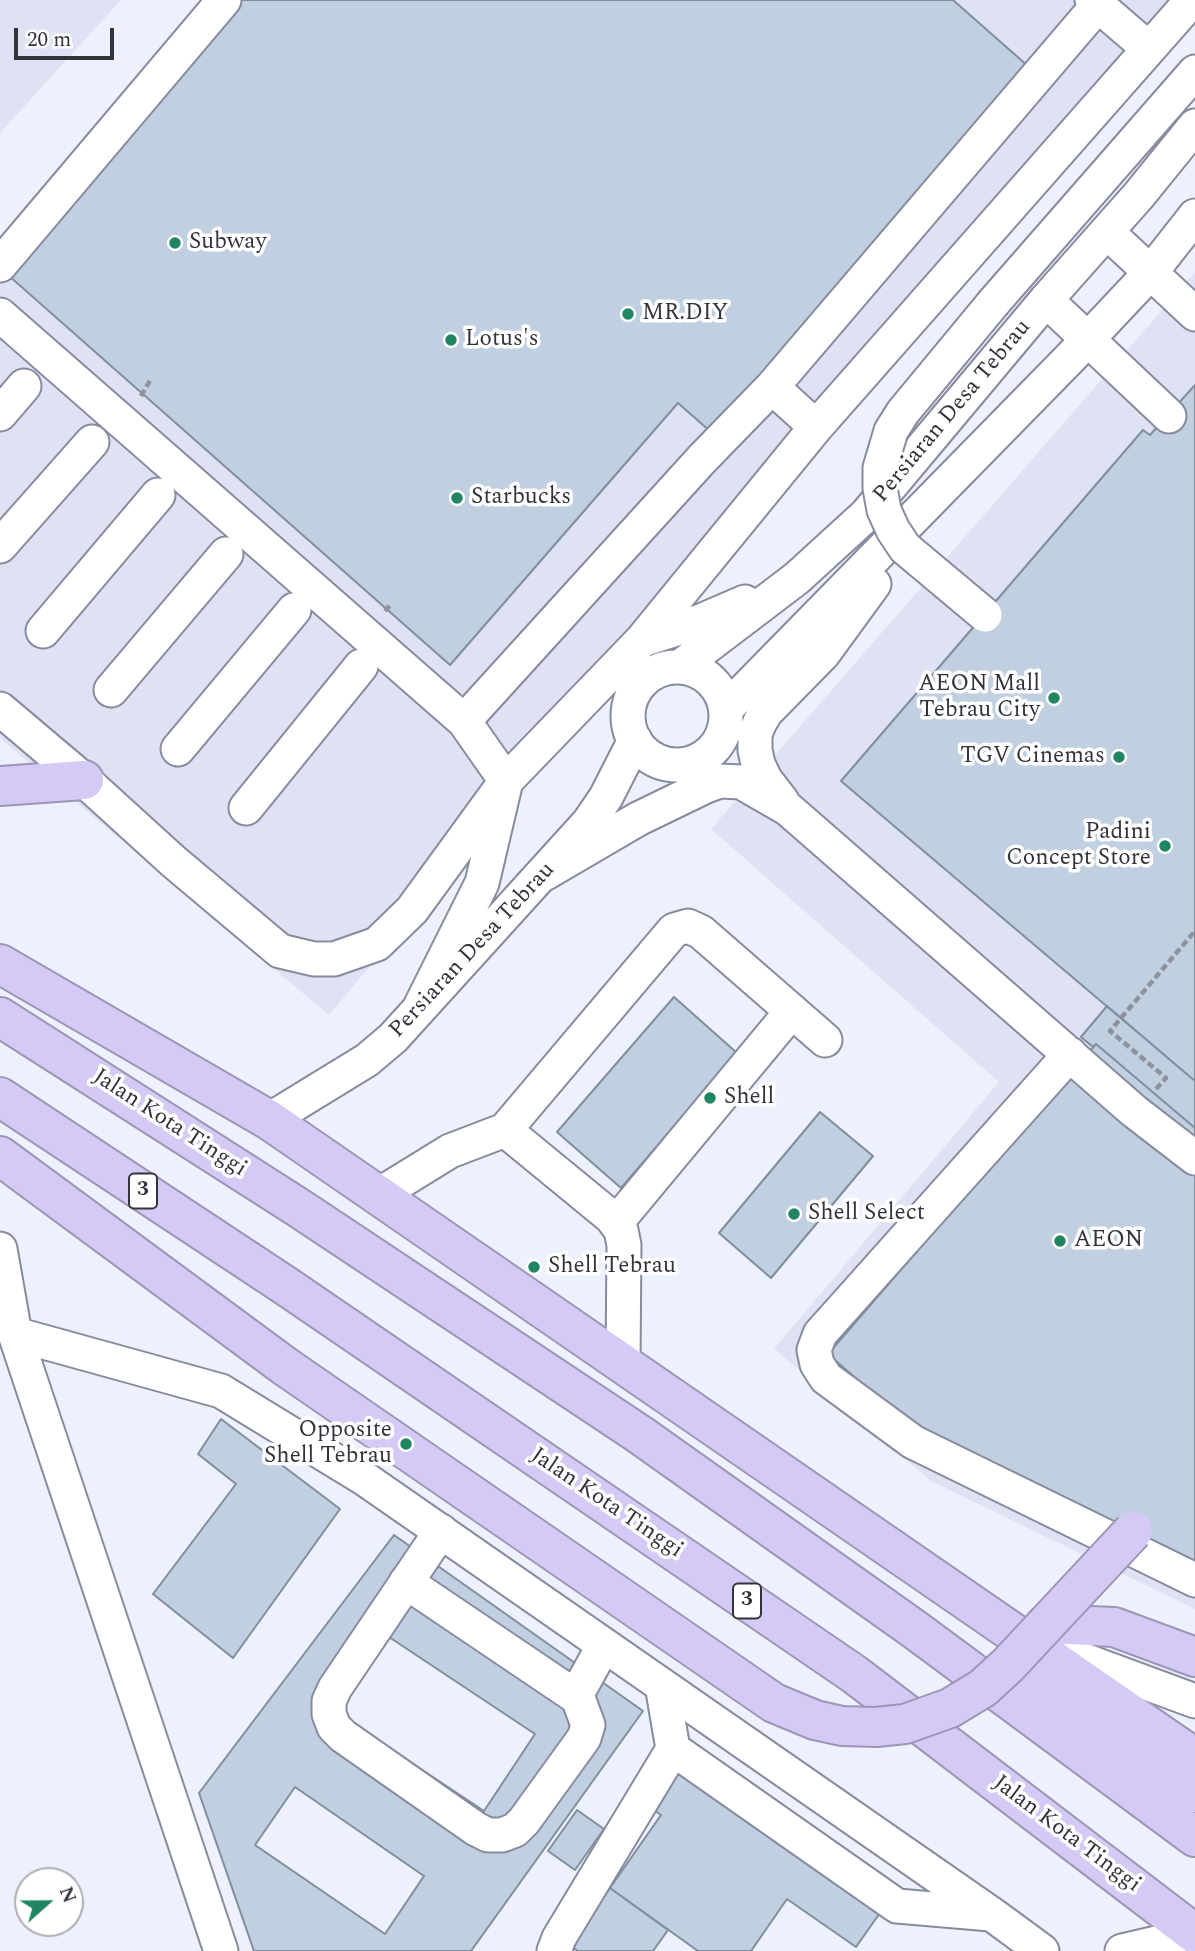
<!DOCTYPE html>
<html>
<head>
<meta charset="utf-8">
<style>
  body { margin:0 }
  #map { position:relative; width:1195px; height:1951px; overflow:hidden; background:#edf0fd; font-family:Spectral,serif }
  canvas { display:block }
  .north { position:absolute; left:14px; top:1867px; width:70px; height:70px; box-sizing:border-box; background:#fff; border:2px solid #adaeb1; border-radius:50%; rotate:69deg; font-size:19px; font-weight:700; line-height:28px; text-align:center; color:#32343c }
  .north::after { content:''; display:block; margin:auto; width:24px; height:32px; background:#208661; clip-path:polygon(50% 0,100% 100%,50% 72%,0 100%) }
  .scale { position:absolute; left:14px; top:28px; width:100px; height:32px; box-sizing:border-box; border:4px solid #32343c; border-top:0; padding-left:9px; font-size:21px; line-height:24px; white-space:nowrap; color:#32343c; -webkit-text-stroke:5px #fff; paint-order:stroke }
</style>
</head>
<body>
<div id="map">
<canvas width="1195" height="1951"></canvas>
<div class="north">N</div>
<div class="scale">20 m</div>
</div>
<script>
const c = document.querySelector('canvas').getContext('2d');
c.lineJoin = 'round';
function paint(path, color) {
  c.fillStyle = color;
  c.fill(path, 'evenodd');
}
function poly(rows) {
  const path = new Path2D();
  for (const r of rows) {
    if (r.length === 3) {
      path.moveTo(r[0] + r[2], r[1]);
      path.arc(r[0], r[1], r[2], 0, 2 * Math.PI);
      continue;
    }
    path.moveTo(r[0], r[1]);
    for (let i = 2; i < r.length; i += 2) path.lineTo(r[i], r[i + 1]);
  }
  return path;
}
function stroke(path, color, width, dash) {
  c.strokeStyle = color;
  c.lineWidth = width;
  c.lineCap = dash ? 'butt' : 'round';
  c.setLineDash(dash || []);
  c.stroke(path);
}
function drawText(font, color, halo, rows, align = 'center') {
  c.font = font + ' Spectral,serif';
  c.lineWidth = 7;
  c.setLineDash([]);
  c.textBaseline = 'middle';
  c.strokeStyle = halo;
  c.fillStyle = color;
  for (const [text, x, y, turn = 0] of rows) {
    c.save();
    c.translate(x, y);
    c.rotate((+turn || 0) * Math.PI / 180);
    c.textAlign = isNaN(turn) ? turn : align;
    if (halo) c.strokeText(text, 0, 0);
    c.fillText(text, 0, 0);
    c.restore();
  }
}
const built = poly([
  [0,0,121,0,0,133],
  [211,0,1180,0,329,1015,0,738,0,255],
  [1195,272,1195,1609,931,1481,774,1349,999,1082,711,829]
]);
const building = poly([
  [233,0,953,0,1046,82,728,447,678,403,450,665,0,268,233,0],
  [1195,385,1195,1081,841,781,1143,430,1150,435,1195,385],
  [674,997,737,1053,621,1188,557,1132,674,997],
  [1107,1006,1195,1081,1195,1128,1096,1044,1093,1047,1081,1037,1107,1006],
  [1096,1044,1195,1128,1195,1566,915,1430,828,1354,1096,1044],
  [820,1112,873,1156,771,1278,719,1233,820,1112],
  [221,1419,340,1509,233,1658,153,1594,236,1484,198,1454,221,1419],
  [394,1535,643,1711,471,1951,254,1951,199,1793,394,1535],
  [389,1637,535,1734,484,1811,338,1714,389,1637],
  [668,1759,882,1910,856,1947,787,1899,751,1951,698,1951,610,1888,661,1815,639,1800,668,1759],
  [295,1787,424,1876,385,1934,255,1845,295,1787],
  [577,1810,604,1829,575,1870,548,1851,577,1810],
  [610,1888,668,1930,653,1951,578,1951,570,1946,610,1888]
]);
const path = poly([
  [141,396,151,379],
  [385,611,392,603],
  [1156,1089,1166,1078,1110,1031,1195,931]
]);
const minor = poly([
  [1092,0,1149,49],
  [1107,232,1195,314],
  [0,265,224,0],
  [1046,300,1169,416],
  [994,302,1195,72],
  [0,315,464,721,506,781,482,883,420,1007],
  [0,414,24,386],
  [816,427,772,387,1098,5],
  [0,546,92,442],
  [43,631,158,495],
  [642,640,701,621,745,602],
  [680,667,797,578,866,515,1046,300,1139,195,1195,126],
  [677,716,49],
  [111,690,226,554],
  [0,709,84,780,173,861,280,951,314,959,334,959,377,944,412,910,506,781,642,640,816,427,1192,0],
  [726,709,1072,356,1151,272,1195,216],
  [464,721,702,459,772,387],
  [178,749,294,610],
  [782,801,765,779,758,764,755,750,755,734,760,722,766,712,823,654,874,584],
  [246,808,361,666],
  [544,874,638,819,706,786,720,781,741,782,788,809,1134,1111,1195,1158],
  [1070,1054,820,1334,814,1350,817,1364,826,1378,913,1442,1195,1580],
  [269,1120,367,1060,393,1038,589,822,606,797,635,740],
  [505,1130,674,930,688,926,701,932,825,1040],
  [377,1196,450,1151,505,1130,611,1217,621,1230,624,1245,623,1362],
  [616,1223,792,1011],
  [0,1249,15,1334,221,1951],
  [15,1334,221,1391,365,1479,993,1915,1042,1951],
  [441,1531,335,1688,329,1701,329,1714,334,1727,343,1736,476,1829,488,1835,502,1835,515,1830,524,1821,584,1738,588,1725,578,1698,578,1692,604,1645],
  [406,1582,578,1698],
  [1046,1646,1195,1701],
  [662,1685,673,1749,897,1906,991,1914],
  [554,1951,559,1938,673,1749],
  [1122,1951,1195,1934]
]);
const highway = poly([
  [0,786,84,780],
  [0,964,269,1120,1195,1758],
  [0,1017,299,1208,639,1434,914,1629,1195,1837],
  [0,1097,286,1286,854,1674,1195,1934],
  [0,1156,286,1367],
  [1046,1624,1114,1627,1195,1657],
  [1026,1681,1195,1793]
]);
const minorBridge = poly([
  [985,615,905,548,893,530,884,510,880,488,880,468,891,431,903,412,994,302]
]);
const highwayBridge = poly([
  [286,1367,774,1703,815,1720,842,1726,876,1727,905,1724,950,1708,983,1688,1008,1665,1133,1531]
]);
const markers = [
  [175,243,7,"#208661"],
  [628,314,7,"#208661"],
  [451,340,7,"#208661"],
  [457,498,7,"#208661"],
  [1054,698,7,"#208661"],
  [1119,757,7,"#208661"],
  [1165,846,7,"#208661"],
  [710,1098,7,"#208661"],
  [794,1214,7,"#208661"],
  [1060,1241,7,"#208661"],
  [534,1267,7,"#208661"],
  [406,1444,7,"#208661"]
];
const shields = [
  [143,1191,28],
  [747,1601,28]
];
const shieldNames = [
  ["3",143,1191],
  ["3",747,1601]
];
const poiNames = [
  ["Subway",189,243],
  ["MR.DIY",642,314],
  ["Lotus's",465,340],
  ["Starbucks",471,498],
  ["AEON Mall",1040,685,"right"],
  ["Tebrau City",1040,711,"right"],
  ["TGV Cinemas",1105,757,"right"],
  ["Padini",1151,833,"right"],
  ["Concept Store",1151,859,"right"],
  ["Shell",724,1098],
  ["Shell Select",808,1214],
  ["AEON",1074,1241],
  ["Shell Tebrau",548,1267],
  ["Opposite",392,1431,"right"],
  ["Shell Tebrau",392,1457,"right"]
];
const streetNames = [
  ["Persiaran Desa Tebrau",953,412,-50],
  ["Persiaran Desa Tebrau",473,951,-47],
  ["Jalan Kota Tinggi",169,1124,33],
  ["Jalan Kota Tinggi",606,1504,34],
  ["Jalan Kota Tinggi",1066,1835,37]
];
paint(built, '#dee2f3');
paint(building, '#c1d0e1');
stroke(building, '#7f8d9d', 2);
stroke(minor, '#868b9e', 37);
stroke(highway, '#9c96b4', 42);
stroke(path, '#8f919b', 4.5, [7, 3.5]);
stroke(minor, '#fff', 33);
stroke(highway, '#d5caf5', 38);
stroke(minorBridge, '#868b9e', 37, []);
stroke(highwayBridge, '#9c96b4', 42, []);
stroke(minorBridge, '#fff', 33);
stroke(highwayBridge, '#d5caf5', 38);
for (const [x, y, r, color] of markers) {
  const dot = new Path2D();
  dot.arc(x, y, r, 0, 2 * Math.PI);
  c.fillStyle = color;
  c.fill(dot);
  stroke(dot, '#fff', 2.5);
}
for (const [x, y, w] of shields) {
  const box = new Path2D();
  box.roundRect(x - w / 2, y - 17.5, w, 35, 5);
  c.fillStyle = '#fff';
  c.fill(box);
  stroke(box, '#32343c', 2);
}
drawText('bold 21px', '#32343c', null, shieldNames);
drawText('23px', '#32343c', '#fff', poiNames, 'left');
drawText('23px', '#32343c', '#fff', streetNames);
</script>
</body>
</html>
